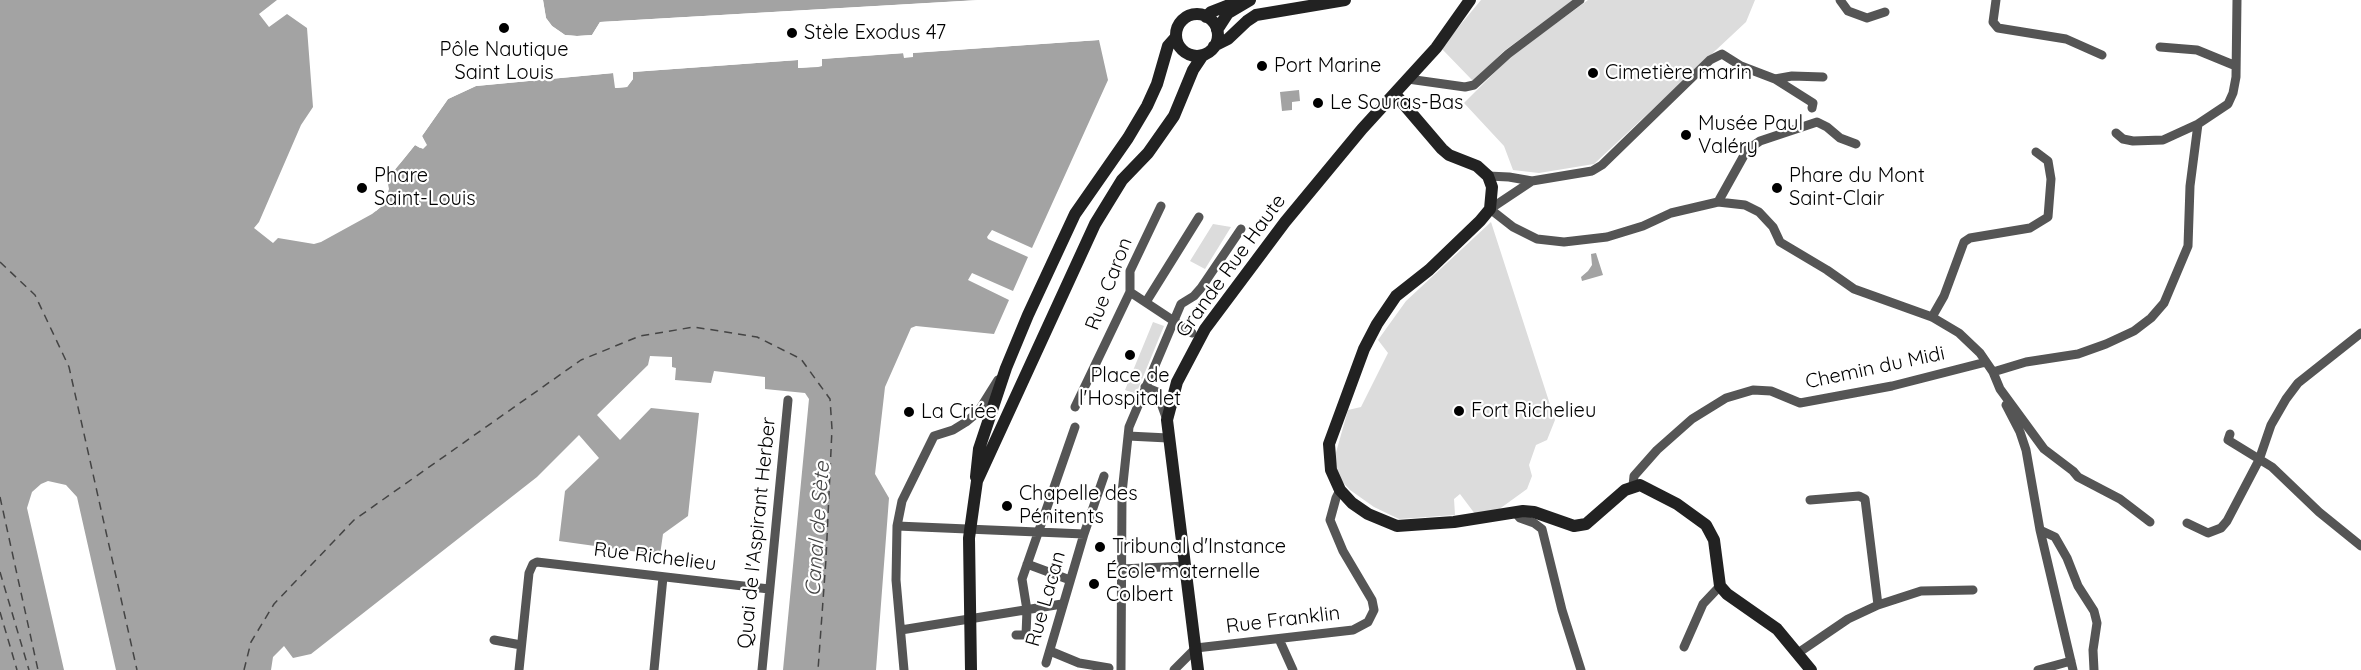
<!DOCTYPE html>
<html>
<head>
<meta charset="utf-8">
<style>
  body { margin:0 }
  canvas { display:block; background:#fff }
</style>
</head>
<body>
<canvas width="2361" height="670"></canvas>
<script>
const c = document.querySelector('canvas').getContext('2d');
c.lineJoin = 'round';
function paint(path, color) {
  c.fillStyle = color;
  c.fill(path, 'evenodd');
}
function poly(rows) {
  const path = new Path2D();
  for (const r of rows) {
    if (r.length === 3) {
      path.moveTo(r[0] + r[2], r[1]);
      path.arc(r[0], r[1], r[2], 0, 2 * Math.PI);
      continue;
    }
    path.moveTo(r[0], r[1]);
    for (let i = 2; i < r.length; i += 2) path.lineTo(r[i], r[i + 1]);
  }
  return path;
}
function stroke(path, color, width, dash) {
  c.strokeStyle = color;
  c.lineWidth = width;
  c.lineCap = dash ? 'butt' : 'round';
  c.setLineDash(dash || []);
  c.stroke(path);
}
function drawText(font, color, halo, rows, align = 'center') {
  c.font = font + ' Quicksand,sans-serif';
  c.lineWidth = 4.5;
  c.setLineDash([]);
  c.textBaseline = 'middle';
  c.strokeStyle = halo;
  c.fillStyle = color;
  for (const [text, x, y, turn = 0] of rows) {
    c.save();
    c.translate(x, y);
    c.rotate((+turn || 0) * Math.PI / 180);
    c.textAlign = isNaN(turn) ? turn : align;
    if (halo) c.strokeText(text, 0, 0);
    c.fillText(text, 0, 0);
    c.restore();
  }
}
const green = poly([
  [1481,0,1573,0,1504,51,1473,81,1441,48],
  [1588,0,1755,0,1746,22,1594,164,1539,173,1513,170,1504,146,1464,103,1510,57],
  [1491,222,1555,420,1547,440,1536,445,1529,465,1532,476,1527,489,1498,510,1475,514,1460,494,1454,499,1455,515,1399,519,1374,507,1350,490,1338,477,1335,456,1348,410,1361,407,1388,353,1378,340,1406,301],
  [1213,224,1231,227,1205,269,1190,261],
  [1153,322,1164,326,1136,394,1125,390]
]);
const water = poly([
  [0,0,277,0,259,14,269,27,287,14,307,28,313,107,301,125,259,222,254,228,273,243,278,238,314,244,321,242,372,214,381,207,388,193,387,179,415,145,420,148,426,145,422,136,448,99,476,86,614,73,616,88,627,87,633,79,632,72,798,60,799,68,822,66,821,59,903,53,904,58,913,57,913,53,1099,40,1108,80,1032,248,992,230,987,237,988,239,1028,257,1013,291,972,273,968,280,1009,300,994,334,916,326,911,328,885,387,875,474,889,498,876,670,783,670,809,399,805,393,765,389,765,377,714,371,711,383,675,380,676,368,672,367,672,357,650,356,648,365,597,415,620,440,651,408,699,413,688,516,663,534,660,555,559,541,565,491,599,458,579,435,537,477,311,654,293,658,284,646,273,657,271,670,116,670,77,497,66,485,48,481,41,484,32,492,27,508,64,670,0,670],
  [543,0,978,0,600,22,592,35,577,36,565,35,552,26,546,18],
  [1299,90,1300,101,1292,102,1292,110,1282,111,1280,92],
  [1596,253,1603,275,1582,281,1581,277,1588,271,1592,265,1591,254]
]);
const pier = poly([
  [540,0,543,0,546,18,552,26,565,35,577,36,592,35,600,22,981,0,978,3,858,11,601,25,594,38,577,39,564,37,550,28,543,19],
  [1099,37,1099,40,910,53,912,50],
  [903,50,906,53,822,59,822,66,818,67,798,68,798,60,633,72,633,79,627,87,615,88,613,73,476,86,448,99,422,136,427,145,423,149,415,145,403,160,387,179,389,189,385,202,376,211,370,212,384,197,384,177,413,143,423,144,419,141,419,135,446,98,475,83,614,70,617,72,618,85,625,85,630,78,629,71,632,69,798,57,801,59,801,64,818,64,821,56]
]);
const ferry = poly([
  [0,262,35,295,69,367,137,670],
  [0,497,38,670],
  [0,572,29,670],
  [0,612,17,670],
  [244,670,251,642,274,604,354,520,581,360,640,336,694,327,757,337,801,359,830,399,832,429,826,559,818,670]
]);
const street = poly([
  [1840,0,1848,11,1867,18,1885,12],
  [1996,0,1993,22,1998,28,2066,39,2102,55],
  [2160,47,2197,50,2236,66],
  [1408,79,1465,87,1474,85,1508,54,1580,0],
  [1775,79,1792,76,1823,77],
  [2116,133,2123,139,2133,141,2163,140,2198,124],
  [1488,176,1509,177,1532,181,1592,171,1602,165,1710,60,1722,54,1741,66,1775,79,1813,103,1812,108],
  [1532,181,1490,209,1513,227,1537,239,1564,242,1607,237,1643,226,1671,213,1718,202,1745,205,1759,212,1773,227,1780,242,1827,270,1854,289,1932,317,1959,333,1980,353,1993,372,2000,389,2044,449,2073,471,2078,477,2120,499,2150,522],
  [1718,202,1747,150,1760,141,1817,122,1827,127,1840,138,1856,144],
  [1130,292,1192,333],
  [1146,302,1199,217],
  [1932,317,1944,296,1964,242,1970,238,2030,228,2048,217,2051,179,2048,161,2036,152],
  [1993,372,2026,362,2078,354,2106,344,2134,331,2151,318,2164,303,2188,246,2190,186,2198,124,2228,104,2233,93,2236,77,2237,0],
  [1145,387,1157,392,1167,420],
  [2006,405,2020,432,2026,450,2040,530,2055,537,2067,558,2078,586,2094,611,2097,623,2093,650,2094,670],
  [1075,407,1130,292,1130,271,1161,206],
  [2230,434,2228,440,2272,467,2319,512,2361,546],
  [1128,436,1168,438],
  [1633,486,1634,476,1657,450,1692,419,1726,398,1753,390,1771,391,1800,403,1892,386,1986,362],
  [1810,500,1859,496,1865,499,1878,605],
  [1515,512,1520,518,1534,523,1542,529,1562,610,1581,670],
  [2187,523,2208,533,2221,528,2227,521,2259,460,2271,425,2286,399,2298,383,2361,333],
  [897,526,1084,534],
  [2040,530,2073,670],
  [1027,564,1070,580],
  [1121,569,1186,566],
  [901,630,1062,604],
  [1016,635,1026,635,1027,610,1022,579,1075,427],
  [1279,639,1293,670],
  [494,640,521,645],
  [1684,647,1703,604,1720,586],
  [1050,651,1079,663,1109,668],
  [1798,653,1848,619,1878,605,1921,591,1973,590],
  [1046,663,1084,534,1104,476],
  [519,670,529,573,533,564,537,562,769,589],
  [654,670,663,577],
  [762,670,788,400],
  [904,670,896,580,897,526,902,501,934,436,953,430,966,422,978,412,998,380],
  [1121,670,1122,493,1129,427,1181,304,1194,296,1201,288,1241,229],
  [1174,670,1196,648,1353,630,1368,622,1374,610,1372,600,1343,551,1330,520,1336,498,1340,490],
  [2038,670,2071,661]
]);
const secondary = poly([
  [1197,35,21],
  [1206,17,1211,12,1237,2],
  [1217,30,1228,13,1250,0],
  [1214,46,1228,39,1247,21,1256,15,1345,0],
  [1395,94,1442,149,1449,155,1477,166,1488,176,1492,187,1490,209,1480,221,1429,270,1396,296,1377,324,1364,349,1329,444,1331,470,1340,490,1352,503,1368,514,1397,526,1454,522,1523,511,1534,512,1574,526,1586,524,1625,490,1640,485,1677,504,1706,525,1714,540,1720,586,1727,594,1777,629,1811,670],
  [976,477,979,449,1006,368,1028,315,1075,214,1128,138,1147,106,1157,84,1168,46,1176,37],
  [971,670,969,538,977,481,1095,224,1122,180,1148,153,1174,116,1193,70,1203,55],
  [1198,670,1167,420,1177,382,1205,329,1285,222,1362,129,1436,48,1470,0]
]);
const markers = [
  [504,28,6,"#000"],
  [792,33,6,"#000"],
  [1262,66,6,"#000"],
  [1593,73,6,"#000"],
  [1318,103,6,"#000"],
  [1686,135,6,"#000"],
  [362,188,6,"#000"],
  [1777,188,6,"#000"],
  [1130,355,6,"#000"],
  [1459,411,6,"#000"],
  [909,412,6,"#000"],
  [1007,506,6,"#000"],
  [1100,547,6,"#000"],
  [1094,584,6,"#000"]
];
const poiNames = [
  ["Stèle Exodus 47",804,33],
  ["Pôle Nautique",504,50,"center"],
  ["Saint Louis",504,73,"center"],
  ["Port Marine",1274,66],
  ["Cimetière marin",1605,73],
  ["Le Souras-Bas",1330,103],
  ["Musée Paul",1698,124],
  ["Valéry",1698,147],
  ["Phare",374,176],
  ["Saint-Louis",374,199],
  ["Phare du Mont",1789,176],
  ["Saint-Clair",1789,199],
  ["Place de",1130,376,"center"],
  ["l'Hospitalet",1130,399,"center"],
  ["Fort Richelieu",1471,411],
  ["La Criée",921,412],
  ["Chapelle des",1019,494],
  ["Pénitents",1019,517],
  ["Tribunal d'Instance",1112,547],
  ["École maternelle",1106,572],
  ["Colbert",1106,595]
];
const streetNames = [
  ["Grande Rue Haute",1231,266,-54],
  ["Rue Caron",1109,284,-69],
  ["Chemin du Midi",1875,368,-12],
  ["Quai de l'Aspirant Herber",757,533,-84],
  ["Rue Richelieu",655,557,7],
  ["Rue Lacan",1046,599,-74],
  ["Rue Franklin",1283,620,-7]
];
const waterNames = [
  ["Canal de Sète",818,529,-86]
];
paint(green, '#dcdcdc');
paint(water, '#a3a3a3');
paint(pier, '#fff');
stroke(ferry, '#444', 1.5, [8, 6]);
stroke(street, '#555', 9);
stroke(secondary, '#222', 12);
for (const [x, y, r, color] of markers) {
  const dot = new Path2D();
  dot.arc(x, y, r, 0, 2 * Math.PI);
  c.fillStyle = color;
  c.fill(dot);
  stroke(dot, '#fff', 2);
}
drawText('20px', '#000', '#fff', poiNames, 'left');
drawText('20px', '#000', '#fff', streetNames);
drawText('italic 21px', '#444', '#fff', waterNames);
</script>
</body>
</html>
